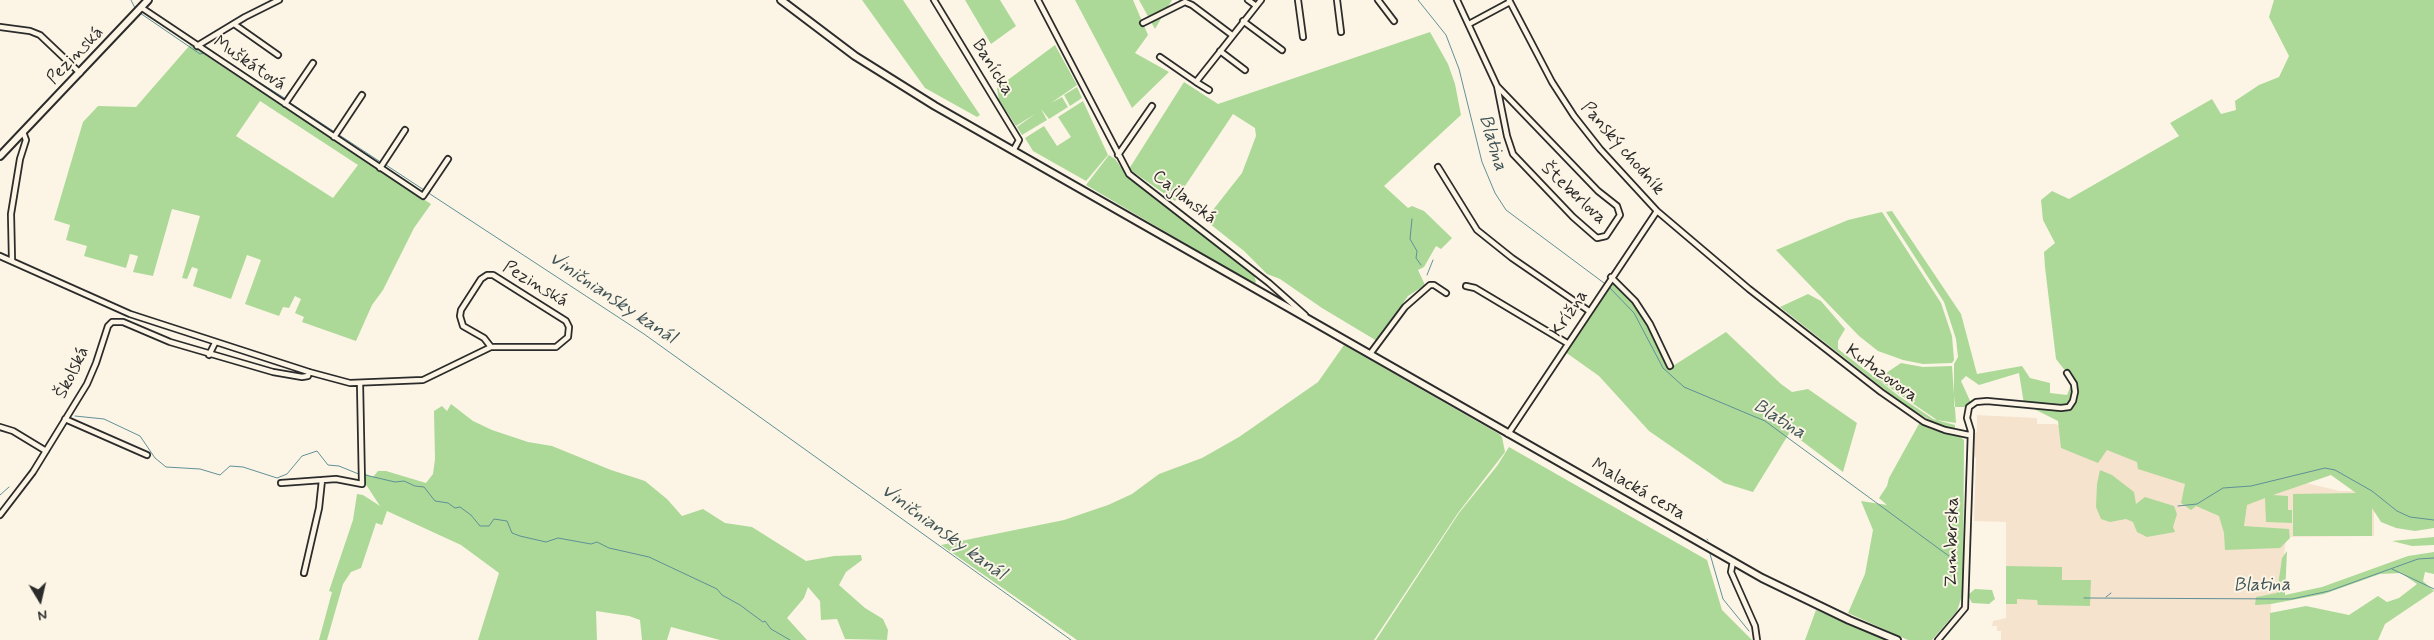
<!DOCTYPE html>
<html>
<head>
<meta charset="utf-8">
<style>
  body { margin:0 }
  #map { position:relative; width:2434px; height:640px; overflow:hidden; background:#fcf5e5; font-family:Mynerve,sans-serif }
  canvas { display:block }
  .north { position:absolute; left:15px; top:575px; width:50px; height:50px; -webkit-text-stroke:4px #fcf5e5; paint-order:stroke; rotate:171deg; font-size:14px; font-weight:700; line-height:20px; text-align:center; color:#2b2b2b }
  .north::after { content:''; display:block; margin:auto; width:18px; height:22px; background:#2b2b2b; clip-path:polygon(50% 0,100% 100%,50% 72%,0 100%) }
</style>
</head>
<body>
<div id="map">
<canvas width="2434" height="640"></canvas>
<div class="north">N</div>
</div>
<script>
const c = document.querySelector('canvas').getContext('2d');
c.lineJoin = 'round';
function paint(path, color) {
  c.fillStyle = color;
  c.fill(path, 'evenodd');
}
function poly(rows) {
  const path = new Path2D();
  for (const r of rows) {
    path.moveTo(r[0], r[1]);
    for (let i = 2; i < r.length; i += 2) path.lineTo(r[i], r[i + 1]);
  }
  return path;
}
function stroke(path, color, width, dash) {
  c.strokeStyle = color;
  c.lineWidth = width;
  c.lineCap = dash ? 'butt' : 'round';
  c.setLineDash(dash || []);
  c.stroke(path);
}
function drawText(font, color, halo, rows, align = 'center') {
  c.font = font + ' Mynerve,sans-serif';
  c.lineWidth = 4;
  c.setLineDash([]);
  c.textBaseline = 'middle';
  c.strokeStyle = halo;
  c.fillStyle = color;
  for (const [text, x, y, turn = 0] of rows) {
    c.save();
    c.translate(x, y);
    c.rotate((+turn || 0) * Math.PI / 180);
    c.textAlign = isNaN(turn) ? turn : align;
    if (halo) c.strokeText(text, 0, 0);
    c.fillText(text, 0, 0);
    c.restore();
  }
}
const built = poly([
  [1977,415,2037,418,2037,424,2056,424,2091,443,2285,478,2340,491,2374,491,2374,536,2286,537,2280,599,2272,600,2271,604,2270,640,2001,640,2001,631,1997,631,1997,626,1992,626,1993,621,2006,618,2006,522,1974,521,1976,458,1972,453,1973,436,1977,431]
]);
const green = poly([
  [862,0,903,0,980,115,977,117,925,88],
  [965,0,1000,0,1016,26,991,44],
  [1075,0,1133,0,1148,35,1135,53,1169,72,1132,108],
  [1139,0,1172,0,1155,29],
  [2274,0,2434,0,2434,528,2415,531,2396,528,2381,522,2372,508,2372,536,2293,536,2293,494,2356,493,2331,475,2273,495,2288,496,2288,510,2292,510,2292,523,2266,522,2265,498,2247,505,2244,526,2289,529,2290,538,2280,548,2225,550,2224,533,2219,516,2196,506,2191,510,2181,503,2185,484,2138,469,2137,462,2107,450,2098,463,2061,448,2058,421,2024,404,2019,373,1979,385,1966,376,1961,381,1971,403,1966,407,1954,407,1954,364,1958,357,1956,339,1944,302,1886,212,1892,211,1961,314,1977,374,2022,366,2030,378,2050,383,2050,393,2067,395,2071,385,2067,373,2056,359,2045,267,2044,252,2055,243,2043,220,2041,200,2052,191,2069,199,2179,136,2170,123,2212,99,2221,114,2236,110,2235,101,2259,85,2279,77,2289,56,2269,17],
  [1430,32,1448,64,1455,84,1461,115,1384,186,1408,208,1412,206,1424,211,1452,238,1441,249,1436,246,1424,267,1418,270,1425,285,1408,296,1377,341,1322,308,1280,279,1267,274,1244,251,1205,220,1242,173,1256,136,1255,128,1233,114,1175,201,1129,169,1184,82,1218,104],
  [190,45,431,204,414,228,383,290,372,305,356,341,302,322,304,317,295,313,301,299,295,296,289,308,283,307,279,316,245,304,261,260,247,255,231,299,193,286,198,269,192,267,187,279,182,278,200,216,172,209,153,276,133,272,138,256,130,254,126,268,84,256,87,246,66,240,70,225,54,220,83,122,98,106,136,107],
  [260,101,358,165,333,198,236,136],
  [1055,45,1077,85,1051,103,1062,97,1068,107,1049,119,1041,109,1047,120,1022,135,1017,127,1035,114,1016,126,999,100,997,88],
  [1077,87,1082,98,1070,106,1064,95],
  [1083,101,1108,155,1086,181,1033,151,1025,138,1044,126,1057,146,1071,137,1058,117],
  [1109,155,1115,159,1128,177,1254,275,1256,282,1254,284,1086,185],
  [1882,212,1941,303,1952,336,1954,360,1952,363,1923,364,1903,360,1878,351,1859,336,1776,250,1848,220],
  [1611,278,1624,289,1650,324,1670,366,1673,366,1726,332,1781,384,1792,392,1808,389,1857,423,1843,472,1790,432,1753,492,1724,483,1649,431,1599,376,1561,349],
  [1808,294,1821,301,1845,329,1838,341,1838,349,1899,396,1933,419,1955,425,1955,429,1938,425,1903,404,1780,307],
  [1344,345,1499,434,1502,437,1505,452,1458,513,1374,640,1077,640,941,545,1064,520,1108,505,1132,494,1159,474,1202,458,1239,437,1318,382],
  [1901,363,1923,367,1952,366,1956,423,1937,420,1877,379],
  [451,404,473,421,492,430,528,442,552,446,611,470,645,481,667,499,682,516,703,509,725,523,752,527,806,561,834,556,861,555,862,560,846,572,839,585,865,608,883,619,888,630,887,640,845,639,837,619,821,620,820,601,808,587,804,598,787,618,807,640,720,640,671,627,667,640,642,640,640,620,629,616,596,611,597,640,478,640,499,573,461,545,387,511,382,525,376,523,361,568,351,572,343,584,327,640,319,640,332,592,329,591,353,520,357,494,363,495,380,506,365,483,362,472,373,477,378,471,386,471,426,483,433,474,435,459,434,411,442,406,447,411],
  [1920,422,1931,429,1959,436,1964,440,1963,593,1957,611,1932,640,1908,640,1848,613,1865,574,1873,530,1861,501,1887,505,1879,498,1887,486,1889,478],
  [1509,447,1707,560,1722,610,1752,640,1376,640,1459,513,1497,466],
  [2100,470,2112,475,2134,492,2136,504,2145,497,2174,506,2177,514,2173,527,2175,532,2147,537,2137,532,2133,522,2126,519,2110,522,2101,519,2096,507,2097,484],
  [2434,537,2434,545,2412,546,2392,541],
  [2287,551,2285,595,2322,587,2408,556,2434,552,2434,574,2425,572,2423,581,2434,591,2385,624,2378,640,2270,640,2270,613,2306,606,2349,615,2378,596,2387,602,2399,598,2417,584,2401,573,2380,574,2324,594,2271,604,2255,605,2256,597,2277,593,2282,558],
  [2006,566,2062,567,2062,580,2091,580,2090,606,2038,605,2037,600,2017,599,2017,604,2006,604],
  [1975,589,1992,590,1995,599,1989,604,1972,603,1968,595],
  [1816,610,1886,640,1805,640]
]);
const stream = poly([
  [131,0,135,8],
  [1418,0,1446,35,1459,69,1482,162,1495,193,1506,210,1604,283],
  [140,13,200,54,206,52],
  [209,51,286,99],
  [289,102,382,163],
  [386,165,424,190],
  [427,192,644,334,1071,640],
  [1412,219,1410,239,1417,251,1416,258,1421,265],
  [1427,275,1433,260],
  [1609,287,1634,313,1663,368,1684,387,1765,421,1957,562],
  [75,416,104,419,140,436,155,458,166,467,200,469,220,475,230,466,243,467,277,478,287,474,302,456,317,451,328,465,339,466,361,475],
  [365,475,395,482,404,481,415,486,424,487,435,501,448,503,455,508,460,507,471,515,480,526,489,526,494,519,507,521,512,533,520,536,546,542,558,538,591,544,597,542,609,548,649,557,717,589,722,595,740,605,763,622,765,621,771,629,790,640],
  [0,495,9,487],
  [2178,506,2197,504,2223,488,2251,486,2325,468,2335,470,2372,491,2397,511,2410,517,2434,520],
  [1707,539,1708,540],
  [1710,554,1723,599,1749,631],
  [2392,569,2434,589],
  [2106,597,2111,593],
  [2084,598,2292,599,2329,591,2418,559,2434,558]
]);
const street = poly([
  [934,0,1019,140,1013,151],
  [1038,0,1129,174,1269,283,1305,315],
  [1248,0,1255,5],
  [1298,0,1303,37],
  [1337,0,1341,32],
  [1378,0,1394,21],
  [1457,0,1497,86,1598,191,1617,206,1620,215,1606,236,1597,238,1573,217,1513,154,1507,136,1497,86],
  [1509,0,1552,82,1574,116,1600,149,1657,211,1749,289,1881,392,1924,422,1945,430,1969,435],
  [142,8,423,196,448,159],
  [1243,21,1282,50],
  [1143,23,1185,2,1192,5,1232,35],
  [234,24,278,55],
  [1469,24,1510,2],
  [0,27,30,31,40,35,80,73],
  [197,46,245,17,279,0],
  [1220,51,1245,70],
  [1160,57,1196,82,1261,0],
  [1196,82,1209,90],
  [285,104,313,63],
  [334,137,362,95],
  [1118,155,1152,106],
  [1438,167,1477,230,1512,258,1589,311],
  [380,168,405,130],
  [0,256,130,314,309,372,350,383,423,380,491,347,556,347,568,337,569,327,566,321,493,275,487,275,481,279,461,310,460,316,463,326,484,338,491,347],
  [12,260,11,214,20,159,26,140,23,132],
  [1611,277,1635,301,1650,324,1670,366],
  [1466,286,1475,288,1567,343],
  [1370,354,1405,307,1430,285,1434,285,1446,293],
  [209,355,215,343],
  [65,419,147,455],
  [0,427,13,431,46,451],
  [1508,434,1657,211],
  [281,483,336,479,362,484,360,383],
  [0,515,33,472,87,384,96,363,108,326,112,322,123,322,170,342,273,372,302,377,308,376,309,372],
  [1733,561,1731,572,1755,626,1757,640],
  [304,573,319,508,322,480],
  [1938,640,1965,608,1971,431,1967,418,1969,407,1976,402,1987,401,2061,408,2069,407,2073,401,2075,392,2074,384,2067,373]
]);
const secondary = poly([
  [781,0,855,56,935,106,1762,578,1849,620,1897,640],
  [0,156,148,0]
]);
const streetNames = [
  ["Pezinská",76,56,-46],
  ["Muškátová",249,64,34],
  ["Banícka",992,68,58],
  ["Panský chodník",1622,149,49],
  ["Šteberlova",1573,194,43],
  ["Cajlanská",1184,198,38],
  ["Pezinská",535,285,31],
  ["Krížna",1570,314,-56],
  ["Školská",73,373,-64],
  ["Kutuzovova",1881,374,36],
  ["Malacká cesta",1638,490,30],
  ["Zumberska",1953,542,-89]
];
const waterNames = [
  ["Blatina",1492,143,73],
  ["Viničniansky kanál",612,299,34],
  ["Blatina",1779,420,32],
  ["Viničniansky kanál",943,533,36],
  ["Blatina",2262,586,-1]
];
paint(built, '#f6e3ce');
paint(green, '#acd998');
stroke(stream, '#609097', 1);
stroke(street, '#2b2b2b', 8);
stroke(secondary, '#2b2b2b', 10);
stroke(street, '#fcf5e5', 4.5);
stroke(secondary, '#fcf5e5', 6);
drawText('18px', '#2b2b2b', '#fcf5e5', streetNames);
drawText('italic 19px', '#415558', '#fcf5e5', waterNames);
</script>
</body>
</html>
